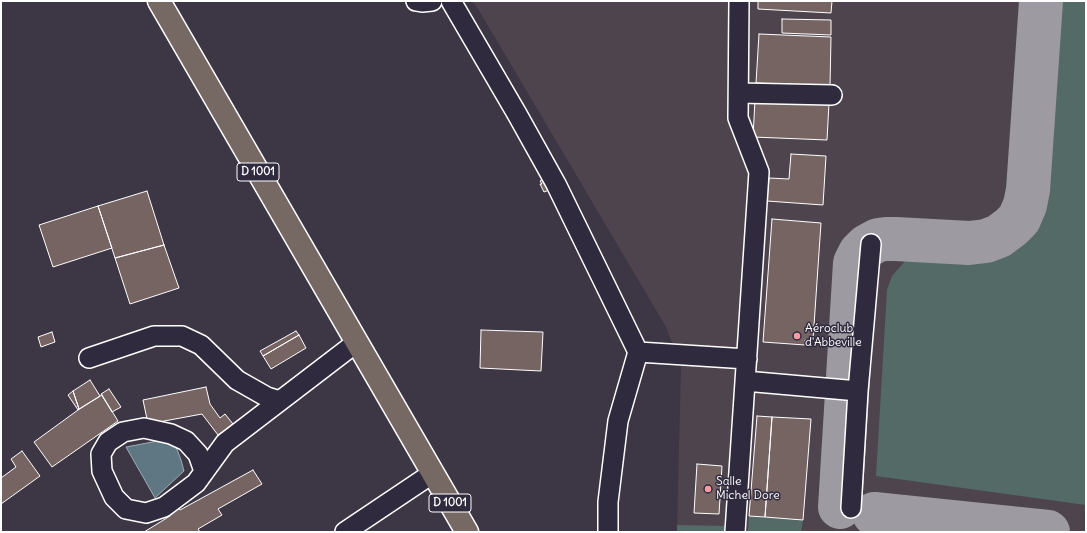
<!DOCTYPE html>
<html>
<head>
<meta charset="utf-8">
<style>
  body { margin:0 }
  #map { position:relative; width:1087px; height:533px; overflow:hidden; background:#3d3644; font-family:Delius,sans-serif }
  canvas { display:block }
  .frame { position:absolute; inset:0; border:2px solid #fff; pointer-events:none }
</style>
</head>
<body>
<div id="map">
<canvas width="1087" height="533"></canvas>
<div class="frame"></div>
</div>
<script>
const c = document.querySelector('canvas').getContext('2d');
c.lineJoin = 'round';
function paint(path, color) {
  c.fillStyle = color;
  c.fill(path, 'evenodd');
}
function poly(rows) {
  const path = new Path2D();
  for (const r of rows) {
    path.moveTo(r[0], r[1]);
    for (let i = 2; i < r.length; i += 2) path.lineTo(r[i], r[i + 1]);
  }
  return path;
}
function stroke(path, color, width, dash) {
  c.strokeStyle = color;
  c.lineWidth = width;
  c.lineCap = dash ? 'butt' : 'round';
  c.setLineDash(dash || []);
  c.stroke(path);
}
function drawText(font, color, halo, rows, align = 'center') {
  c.font = font + ' Delius,sans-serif';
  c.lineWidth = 3;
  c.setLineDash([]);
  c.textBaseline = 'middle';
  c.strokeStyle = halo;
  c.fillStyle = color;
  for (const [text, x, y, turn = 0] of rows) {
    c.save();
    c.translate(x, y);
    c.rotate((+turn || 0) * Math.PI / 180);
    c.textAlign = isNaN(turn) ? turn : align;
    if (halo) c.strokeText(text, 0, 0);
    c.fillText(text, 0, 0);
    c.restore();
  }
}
const built = poly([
  [471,1,1086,1,1086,532,677,532,681,366,666,327,477,7]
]);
const green = poly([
  [1052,1,1086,1,1086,505,876,476,887,290,892,276,906,260,921,253,929,251,971,252,992,249,1003,245,1014,238,1023,229,1031,218,1036,205,1040,188],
  [749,516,803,520,801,532,748,532],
  [677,525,730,526,729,532,677,532]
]);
const water = poly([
  [163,440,175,444,181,460,184,471,155,498,126,447,163,440]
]);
const taxiway = poly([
  [840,507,855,263,860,253,867,246,878,240,886,239,896,239,969,243,986,241,999,236,1011,227,1019,219,1025,205,1028,190,1041,1],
  [874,514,1048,532]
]);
const building = poly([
  [758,1,832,1,831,13,758,9,758,1],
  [782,19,831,20,831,35,782,33,782,19],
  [759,34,831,37,830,86,756,83,759,34],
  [755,100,829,103,827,140,753,137,755,100],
  [791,154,826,156,823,205,767,201,769,178,789,179,791,154],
  [544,179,549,190,544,192,540,184,542,184,540,181,544,179],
  [147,191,164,245,115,258,98,206,147,191],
  [98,206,112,248,53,267,39,225,98,206],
  [772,219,821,223,813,340,805,340,805,345,763,342,772,219],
  [164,245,179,288,130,304,115,258,164,245],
  [481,330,543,332,541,371,480,368,481,330],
  [296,331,299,335,263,356,260,351,296,331],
  [52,332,55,342,41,347,38,337,52,332],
  [299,335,306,348,271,369,263,356,299,335],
  [90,380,100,396,79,409,73,391,90,380],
  [206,387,210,404,220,418,225,414,233,424,218,435,202,414,148,424,143,400,206,387],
  [109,389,121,407,112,412,101,394,109,389],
  [73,391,79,409,78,410,68,395,73,391],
  [102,395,118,421,52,467,34,442,78,410,102,395],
  [757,416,772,417,765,517,749,516,757,416],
  [772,417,811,419,803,520,765,517,772,417],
  [22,451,40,476,1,504,1,478,16,467,11,459,22,451],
  [697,464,722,466,719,514,694,513,697,464],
  [253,470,262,484,218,509,222,515,198,529,200,532,144,532,170,516,167,512,178,506,180,510,253,470]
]);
const minor = poly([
  [416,1,422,2,432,1],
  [451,1,517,114,556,184,638,352,618,421,608,502,608,532],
  [739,93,832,95],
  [638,352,747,359],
  [89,358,154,336,182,336,201,345,237,380,267,397,280,401],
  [745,381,858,391,851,508],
  [858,391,871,244],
  [204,471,198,454,186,441,171,434,144,428,123,432,108,442,101,454,102,471,114,497,126,509,146,513,164,507,196,483,225,443,357,342],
  [345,532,433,473],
  [735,532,759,172,738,118,739,1]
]);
const major = poly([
  [159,1,467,532]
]);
const markers = [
  [797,336,4,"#ff9aa2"],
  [708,489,4,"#ff9aa2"]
];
const shields = [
  [258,172,42],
  [450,503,42]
];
const shieldNames = [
  ["D 1001",258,172],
  ["D 1001",450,503]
];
const poiNames = [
  ["Aéroclub",805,329],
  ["d'Abbeville",805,343],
  ["Salle",716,482],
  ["Michel Dore",716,496]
];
paint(built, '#4e444d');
paint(green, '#546a66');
paint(water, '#5f7683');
stroke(water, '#9fadb5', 1);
stroke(taxiway, '#9e9aa2', 44);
paint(building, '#756462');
stroke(building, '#fff', 1);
stroke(minor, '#fff', 22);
stroke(major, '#fff', 25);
stroke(minor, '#2f2a3d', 19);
stroke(major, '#766964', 22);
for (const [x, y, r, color] of markers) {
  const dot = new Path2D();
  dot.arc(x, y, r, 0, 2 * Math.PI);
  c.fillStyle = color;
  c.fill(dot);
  stroke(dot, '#2f2a3d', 1.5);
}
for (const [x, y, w] of shields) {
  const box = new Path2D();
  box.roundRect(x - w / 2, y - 9, w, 18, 3);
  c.fillStyle = '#2f2a3d';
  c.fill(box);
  stroke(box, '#fff', 1);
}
drawText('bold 11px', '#fff', null, shieldNames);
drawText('12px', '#fff', '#2f2a3d', poiNames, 'left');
</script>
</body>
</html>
